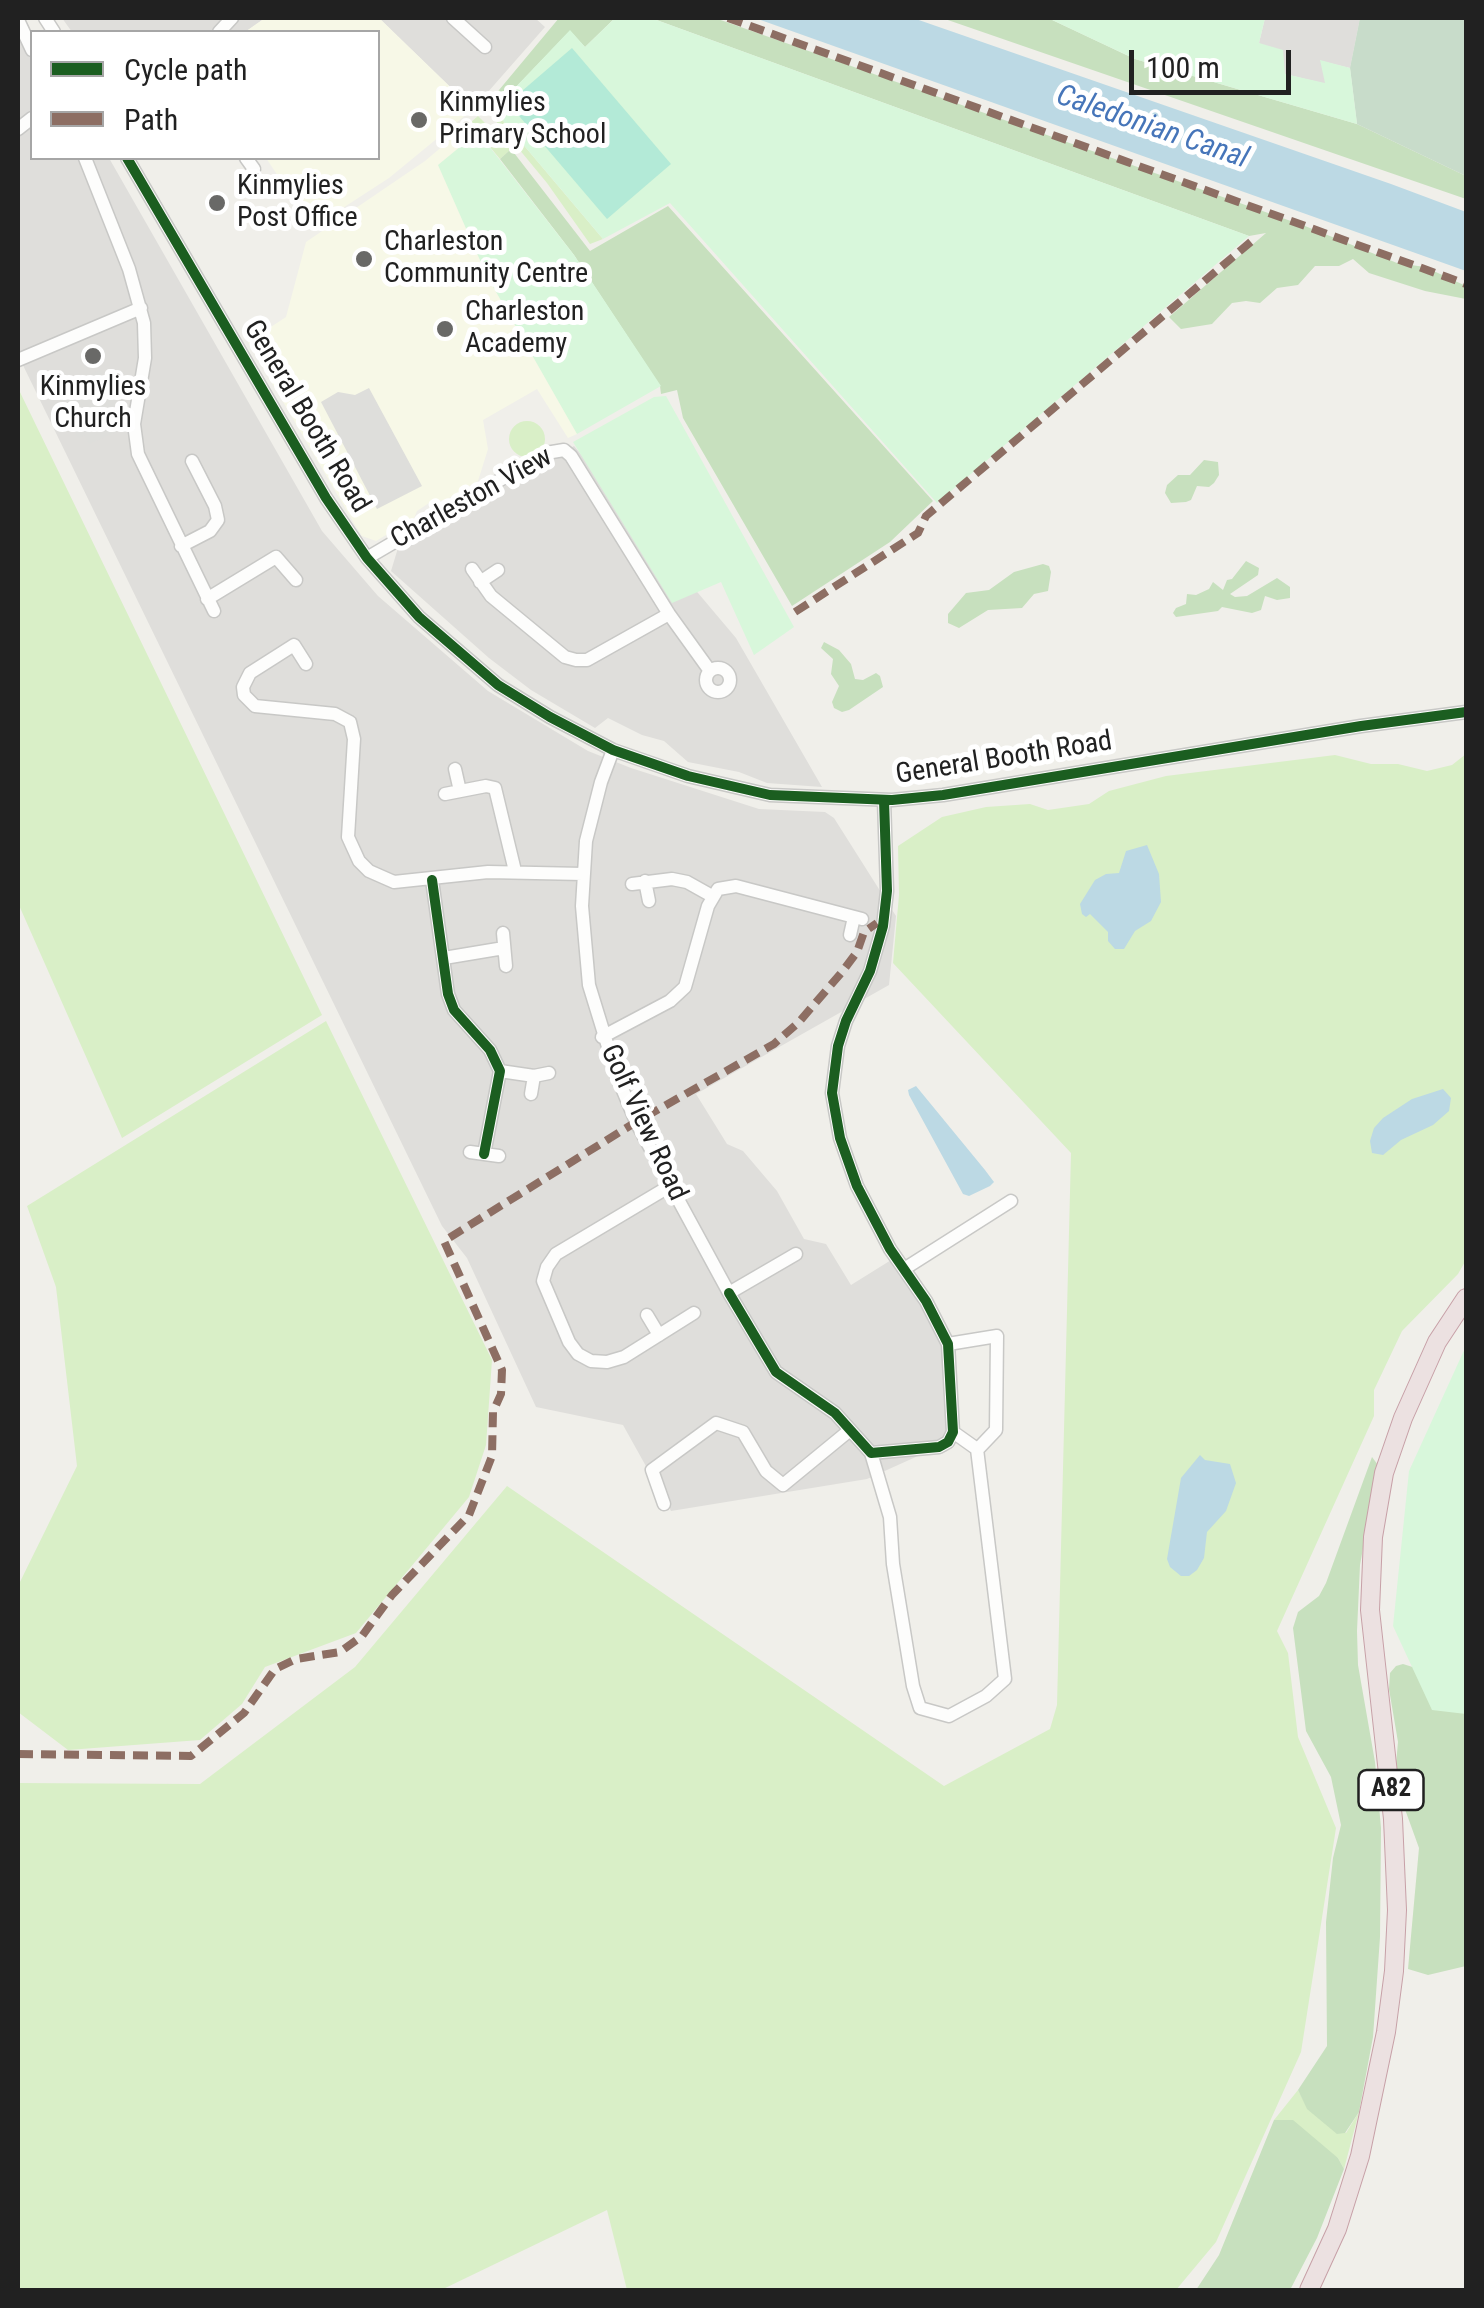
<!DOCTYPE html>
<html>
<head>
<meta charset="utf-8">
<style>
  body { margin:0 }
  #map { position:relative; width:1484px; height:2308px; overflow:hidden; background:#f0efea; font-family:"Roboto Condensed",sans-serif }
  canvas { display:block }
  .frame { position:absolute; inset:0; border:20px solid #212121; pointer-events:none }
  .legend { position:absolute; left:30px; top:30px; width:350px; height:130px; box-sizing:border-box; background:#fff; border:2px solid #a6a6a6; margin:0; padding:12px 18px; list-style:none; font-size:30px; color:#212121 }
  .legend li { display:flex; align-items:center; gap:20px; height:50px }
  .legend b { width:50px; border:2px solid #a6a6a6 }
  .scale { position:absolute; left:1129px; top:50px; width:162px; height:45px; box-sizing:border-box; border:5px solid #212121; border-top:0; padding-left:12px; font-size:30px; line-height:35px; white-space:nowrap; color:#212121; -webkit-text-stroke:8px #fff; paint-order:stroke }
</style>
</head>
<body>
<div id="map">
<canvas width="1484" height="2308"></canvas>
<div class="frame"></div>
<ul class="legend">
<li><b style="height:12px;background:#1b5e20"></b>Cycle path</li>
<li><b style="height:12px;background:#8d6e63"></b>Path</li>
</ul>
<div class="scale">100 m</div>
</div>
<script>
const c = document.querySelector('canvas').getContext('2d');
c.lineJoin = 'round';
function paint(path, color) {
  c.fillStyle = color;
  c.fill(path, 'evenodd');
}
function poly(rows) {
  const path = new Path2D();
  for (const r of rows) {
    if (r.length === 3) {
      path.moveTo(r[0] + r[2], r[1]);
      path.arc(r[0], r[1], r[2], 0, 2 * Math.PI);
      continue;
    }
    path.moveTo(r[0], r[1]);
    for (let i = 2; i < r.length; i += 2) path.lineTo(r[i], r[i + 1]);
  }
  return path;
}
function stroke(path, color, width, dash) {
  c.strokeStyle = color;
  c.lineWidth = width;
  c.lineCap = dash ? 'butt' : 'round';
  c.setLineDash(dash || []);
  c.stroke(path);
}
function drawText(font, color, halo, rows, align = 'center') {
  c.font = font + ' "Roboto Condensed",sans-serif';
  c.lineWidth = 10;
  c.setLineDash([]);
  c.textBaseline = 'middle';
  c.strokeStyle = halo;
  c.fillStyle = color;
  for (const [text, x, y, turn = 0] of rows) {
    c.save();
    c.translate(x, y);
    c.rotate((+turn || 0) * Math.PI / 180);
    c.textAlign = isNaN(turn) ? turn : align;
    if (halo) c.strokeText(text, 0, 0);
    c.fillText(text, 0, 0);
    c.restore();
  }
}
const residential = poly([
  [18,18,23,18,32,35,32,158,109,158,322,531,378,596,488,691,588,751,631,768,759,809,825,812,834,818,896,916,889,985,696,1094,727,1144,743,1151,777,1191,804,1239,826,1244,851,1285,896,1257,947,1337,960,1437,867,1479,671,1511,623,1425,536,1407,467,1258,442,1226,18,355],
  [62,18,265,18,245,32,72,32],
  [379,18,535,18,545,27,473,109],
  [1265,18,1360,18,1350,68,1321,61,1326,84,1285,74,1259,43],
  [574,446,736,638,822,787,767,783,739,772,688,762,664,741,642,735,608,718,595,728,531,690,489,658,391,571,398,548]
]);
const education = poly([
  [265,18,379,18,473,109,389,178,315,226,310,224,266,158,378,158,378,32,245,32],
  [470,123,574,255,577,434,568,438,537,389,483,420,488,449,478,481,444,501,432,501,417,511,414,518,376,541,362,536,355,525,248,342,286,317,306,242,425,161]
]);
const grass = poly([
  [499,90,503,94,511,92,494,110,603,239,590,244,547,183,485,108],
  [478,116,511,149,500,159,470,123],
  [18,388,322,1015,122,1138,18,903],
  [527,439,18],
  [1466,754,1466,1260,1458,1274,1402,1331,1374,1390,1374,1416,1277,1631,1288,1653,1298,1737,1336,1828,1301,2052,1216,2242,1176,2290,627,2290,607,2210,441,2290,18,2290,18,1783,200,1784,355,1667,507,1486,944,1786,1050,1729,1057,1705,1071,1153,893,963,899,895,898,846,942,817,986,807,1030,804,1048,810,1089,804,1109,791,1166,776,1335,755,1371,764,1398,764,1427,771,1452,765],
  [326,1021,492,1360,486,1445,469,1497,356,1633,265,1667,242,1704,200,1740,68,1750,18,1712,18,1586,77,1466,56,1287,27,1206],
  [1298,2090,1308,2109,1346,2133,1359,2112,1344,2169,1338,2158,1274,2120]
]);
const forest = poly([
  [559,18,615,18,585,47,570,31,511,92,500,93,499,90],
  [651,18,715,18,1305,226,1397,263,1425,267,1466,286,1466,299,1425,291,1369,273,1353,259,1339,266,1315,266,1298,285,1277,288,1260,303,1246,301,1232,303,1212,324,1181,329,1169,317,1266,233,1249,236],
  [942,18,1048,18,1135,59,1357,124,1466,176,1466,199],
  [511,149,590,251,668,206,933,501,890,542,792,606,683,418,677,390,661,394,660,386,574,255,500,159],
  [1204,460,1218,462,1219,475,1214,483,1209,487,1197,486,1191,500,1186,502,1171,503,1165,493,1167,485,1178,475,1190,475],
  [1246,561,1259,568,1258,575,1230,594,1235,597,1247,596,1277,578,1290,587,1290,598,1277,600,1265,596,1261,610,1252,613,1222,607,1218,611,1176,617,1173,613,1176,608,1186,604,1187,594,1196,595,1209,589,1213,582,1223,590,1227,580,1232,579],
  [1043,564,1049,566,1051,572,1048,591,1034,594,1022,608,988,610,959,628,948,623,948,614,966,593,989,590,1014,572],
  [824,642,839,650,851,664,855,679,863,680,876,673,880,676,883,687,849,710,842,712,834,708,832,702,839,686,831,674,833,659,821,648],
  [1372,1457,1378,1465,1360,1565,1357,1631,1358,1665,1375,1762,1381,1828,1380,1937,1373,2037,1359,2112,1345,2133,1337,2134,1307,2109,1298,2090,1327,2046,1326,1922,1333,1858,1341,1825,1331,1777,1306,1731,1293,1628,1298,1612,1319,1596,1326,1583],
  [1403,1664,1419,1669,1466,1707,1466,1966,1428,1975,1408,1969,1419,1848,1402,1801,1396,1764,1398,1742,1389,1689,1390,1673,1396,1666],
  [1274,2120,1293,2120,1338,2158,1344,2169,1317,2238,1290,2290,1196,2290,1219,2255]
]);
const cemetery = poly([
  [1360,18,1466,18,1466,176,1357,124,1350,68]
]);
const park = poly([
  [615,18,651,18,1249,236,937,503,670,203,603,239,494,110,570,30,585,47],
  [1048,18,1265,18,1259,43,1283,50,1285,74,1325,83,1320,60,1350,68,1357,124,1135,59],
  [478,132,574,255,661,386,577,434,487,276,438,165],
  [666,396,794,627,754,655,721,582,672,603,573,442,654,397],
  [1466,1346,1466,1714,1432,1710,1393,1626,1409,1471]
]);
const pitch = poly([
  [572,48,671,164,607,219,508,103]
]);
const parking = poly([
  [100,370,118,406,115,423,118,431,89,444,85,435,78,438,56,390],
  [369,388,422,486,377,509,321,402,338,392,355,395]
]);
const water = poly([
  [755,18,913,18,1391,184,1466,212,1466,271],
  [1147,845,1159,874,1161,902,1151,921,1135,931,1124,949,1115,949,1108,941,1108,932,1090,914,1086,917,1082,914,1080,904,1095,880,1106,874,1119,873,1126,851],
  [916,1086,985,1170,994,1182,990,1186,969,1196,963,1194,909,1095,908,1090],
  [1443,1089,1451,1098,1449,1111,1433,1125,1401,1140,1383,1155,1372,1153,1370,1141,1374,1128,1383,1118,1412,1099],
  [1200,1455,1205,1460,1230,1464,1236,1483,1226,1511,1207,1532,1204,1558,1197,1570,1189,1576,1181,1576,1170,1567,1167,1559,1181,1478]
]);
const minor = poly([
  [45,18,54,32],
  [453,18,485,47],
  [18,20,32,50],
  [219,32,232,18],
  [18,129,32,118],
  [85,158,129,269,144,323,145,358,134,424,138,454,214,611],
  [127,158,326,498,367,558,419,617,498,685,550,717,613,750,688,776,770,795,892,800,943,795,1361,726,1466,712],
  [246,158,254,169],
  [18,360,141,308],
  [181,546,210,531,218,520,215,506,192,461],
  [367,558,546,453,564,450,571,456,669,614,710,671],
  [472,569,491,596,565,657,576,660,587,660,669,614],
  [480,582,498,570],
  [207,599,276,557,296,580],
  [306,664,294,645,250,673,243,687,244,695,255,706,335,714,350,722,354,739,348,837,359,861,369,871,394,882,488,872,583,874],
  [718,680,12],
  [613,750,601,782,586,841,582,906,589,985,617,1076,636,1122,729,1293,796,1254],
  [455,769,460,791],
  [445,794,486,786,495,788,515,871],
  [432,880,448,994,454,1010,490,1050,500,1071,484,1154],
  [645,881,649,901],
  [632,884,672,879,687,882,712,896],
  [503,933,506,966],
  [850,935,854,917],
  [444,958,504,948],
  [602,1037,670,1001,685,987,708,906,718,889,736,886,862,919],
  [500,1071,534,1076,531,1094],
  [534,1076,549,1073],
  [470,1152,499,1156],
  [670,1186,556,1254,547,1267,543,1281,569,1342,578,1354,591,1361,607,1362,624,1357,694,1313],
  [904,1269,1011,1201],
  [729,1293,776,1372,835,1413,871,1453,939,1447,948,1442,953,1432,948,1344,926,1301,890,1249,857,1186,840,1138,832,1093,838,1046,846,1021,870,971,883,926,887,891,884,800],
  [647,1315,659,1335],
  [948,1344,997,1336,996,1430,977,1450],
  [871,1453,890,1517,893,1564,913,1686,920,1708,949,1716,986,1696,1005,1679,977,1449,953,1432],
  [664,1504,652,1470,716,1423,743,1432,766,1471,783,1485,850,1430]
]);
const highway = poly([
  [1309,2290,1337,2229,1360,2156,1386,2032,1394,1971,1397,1910,1393,1819,1370,1610,1373,1537,1384,1473,1403,1418,1437,1342,1466,1298]
]);
const quiet = poly([
  [728,18,1466,284],
  [795,612,918,533,926,516,1253,240],
  [18,1754,191,1756,244,1713,275,1669,296,1659,340,1652,362,1636,392,1595,469,1515,492,1456,493,1412,501,1394,502,1370,444,1241,636,1122,774,1044,799,1022,842,972,857,952,864,932,877,923]
]);
const cycleway = poly([
  [127,158,326,498,367,558,419,617,498,685,550,717,613,750,688,776,770,795,892,800,943,795,1361,726,1466,712],
  [432,880,448,994,454,1010,490,1050,500,1071,484,1154],
  [729,1293,776,1372,835,1413,871,1453,939,1447,948,1442,953,1432,948,1344,926,1301,890,1249,857,1186,840,1138,832,1093,838,1046,846,1021,870,971,883,926,887,891,884,800]
]);
const markers = [
  [419,120,10,"#696967"],
  [217,203,10,"#696967"],
  [364,259,10,"#696967"],
  [445,329,10,"#696967"],
  [93,356,10,"#696967"]
];
const shields = [
  [1391,1790,65]
];
const shieldNames = [
  ["A82",1391,1790]
];
const poiNames = [
  ["Kinmylies",439,104],
  ["Primary School",439,136],
  ["Kinmylies",237,187],
  ["Post Office",237,219],
  ["Charleston",384,243],
  ["Community Centre",384,275],
  ["Charleston",465,313],
  ["Academy",465,345],
  ["Kinmylies",93,388,"center"],
  ["Church",93,420,"center"]
];
const streetNames = [
  ["General Booth Road",306,417,59],
  ["Charleston View",472,499,-29],
  ["General Booth Road",1004,759,-9],
  ["Golf View Road",643,1123,65]
];
const waterNames = [
  ["Caledonian Canal",1152,128,19]
];
paint(residential, '#dfdedb');
paint(education, '#f7f8e7');
paint(grass, '#d9efc7');
paint(forest, '#c7e0be');
paint(cemetery, '#c8dcca');
paint(park, '#d8f7db');
paint(pitch, '#b3ead7');
paint(parking, '#dededb');
paint(water, '#bcd9e4');
stroke(minor, '#c8c8c6', 15);
stroke(highway, '#c7a0a7', 20);
stroke(minor, '#fdfdfc', 12);
stroke(highway, '#ece1e1', 18);
stroke(quiet, '#8d6e63', 8, [15, 8]);
stroke(cycleway, '#1b5e20', 10);
for (const [x, y, r, color] of markers) {
  const dot = new Path2D();
  dot.arc(x, y, r, 0, 2 * Math.PI);
  c.fillStyle = color;
  c.fill(dot);
  stroke(dot, '#fff', 4);
}
for (const [x, y, w] of shields) {
  const box = new Path2D();
  box.roundRect(x - w / 2, y - 20, w, 40, 8);
  c.fillStyle = '#fff';
  c.fill(box);
  stroke(box, '#212121', 2.5);
}
drawText('bold 25px', '#212121', null, shieldNames);
drawText('28px', '#212121', '#fff', poiNames, 'left');
drawText('28px', '#212121', '#fff', streetNames);
drawText('italic 30px', '#4675b9', '#fff', waterNames);
</script>
</body>
</html>
